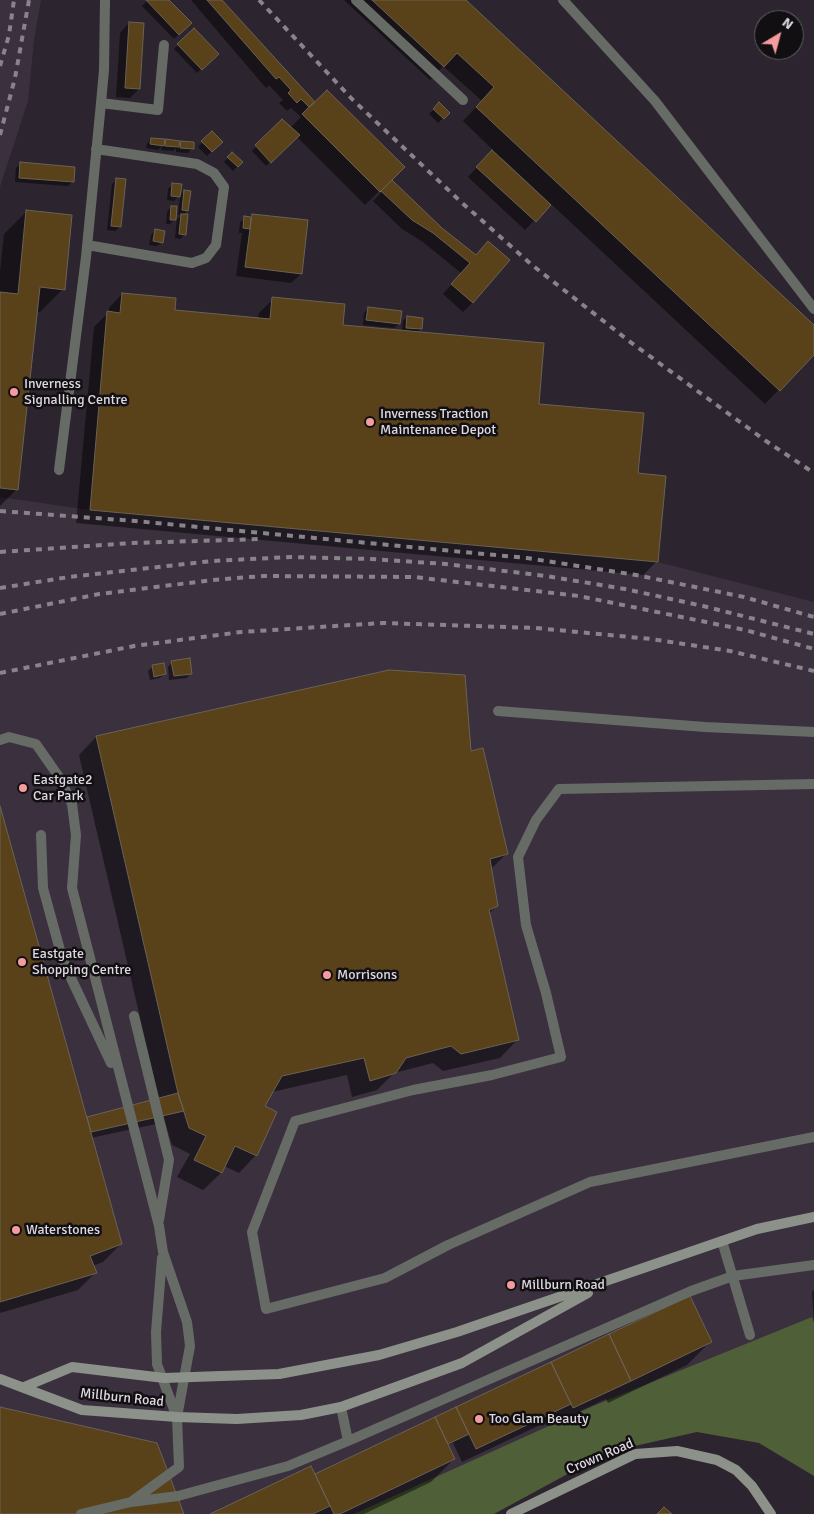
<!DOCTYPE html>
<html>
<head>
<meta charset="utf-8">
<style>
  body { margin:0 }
  #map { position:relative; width:814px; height:1514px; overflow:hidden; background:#2c242e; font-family:Signika,sans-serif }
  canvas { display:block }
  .north { position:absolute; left:754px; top:10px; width:50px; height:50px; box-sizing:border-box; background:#120f13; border:1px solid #646065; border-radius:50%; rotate:37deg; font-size:14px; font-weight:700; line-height:20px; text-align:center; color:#ded9e0 }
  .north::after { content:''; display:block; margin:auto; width:18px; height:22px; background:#f59b9d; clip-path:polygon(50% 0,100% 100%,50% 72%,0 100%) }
</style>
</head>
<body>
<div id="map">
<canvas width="814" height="1514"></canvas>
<div class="north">N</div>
</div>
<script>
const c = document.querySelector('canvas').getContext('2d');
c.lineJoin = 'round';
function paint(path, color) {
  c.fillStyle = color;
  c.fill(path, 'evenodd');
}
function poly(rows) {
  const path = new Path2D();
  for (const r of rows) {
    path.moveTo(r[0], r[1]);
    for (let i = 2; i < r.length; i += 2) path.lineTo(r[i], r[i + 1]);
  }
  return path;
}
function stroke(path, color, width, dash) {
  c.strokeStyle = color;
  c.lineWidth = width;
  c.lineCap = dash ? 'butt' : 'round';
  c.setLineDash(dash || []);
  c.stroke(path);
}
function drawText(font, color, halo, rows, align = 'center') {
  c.font = font + ' Signika,sans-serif';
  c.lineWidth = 5;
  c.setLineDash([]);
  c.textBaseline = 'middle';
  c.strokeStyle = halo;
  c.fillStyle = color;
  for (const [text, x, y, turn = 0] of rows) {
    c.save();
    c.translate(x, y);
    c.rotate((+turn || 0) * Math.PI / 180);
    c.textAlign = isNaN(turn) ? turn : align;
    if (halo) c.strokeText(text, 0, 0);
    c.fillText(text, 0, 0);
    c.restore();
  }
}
const built = poly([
  [0,0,41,0,34,41,28,101,0,187],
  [0,497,90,510,658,562,814,602,814,1353,359,1514,0,1514]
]);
const forest = poly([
  [812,1317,814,1323,814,1476,759,1443,697,1432,608,1452,494,1514,354,1514,593,1406]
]);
const shadow = poly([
  [148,0,167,0,190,23,174,39,142,6],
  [191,0,220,0,313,102,302,113,304,114,403,167,365,205,297,137,266,166,252,151,282,120,290,128,301,117,291,108,287,111,279,103,283,100,269,85,266,88],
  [344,0,464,0,814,327,814,353,765,404,502,158,501,160,549,205,525,230,468,177,493,150,463,121,482,101,443,66,430,80],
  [129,23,139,89,130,98,116,97,120,33],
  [194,30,217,54,197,73,174,49],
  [439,104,448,113,438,123,429,114],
  [212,133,221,142,207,156,198,147],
  [151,139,163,144,166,141,178,146,181,142,192,148,188,153,176,152,176,148,173,151,161,150,162,146,158,150,146,148,147,144],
  [232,154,241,162,233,171,224,162],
  [21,164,72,182,68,186,15,182,16,168],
  [117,179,120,227,115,231,107,230,112,184],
  [392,182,441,229,475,256,473,302,463,312,443,294,461,273,423,242,402,229,373,201],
  [173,184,179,196,174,201,167,200,168,189],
  [184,191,187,211,183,215,185,234,180,239,175,238,177,219,182,215,178,215,180,196],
  [171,207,174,220,170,224,166,224,167,212],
  [27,211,63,289,40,312,36,312,17,489,0,506,0,272,4,234],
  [252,215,301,274,291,283,236,276,242,233,239,233,240,222],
  [155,231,162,242,157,246,149,245,151,235],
  [122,294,174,311,258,319,259,313,273,299,342,327,402,332,403,321,407,317,421,329,416,333,538,405,637,474,657,561,643,575,76,523,94,327,108,313,109,308],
  [369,308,399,324,394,328,363,325,364,313],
  [172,662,191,673,187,678,169,680,168,667],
  [153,666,165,674,160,678,150,680,148,671],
  [389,671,470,752,506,854,491,869,497,906,488,914,517,1040,500,1058,443,1071,433,1063,394,1073,377,1090,352,1097,347,1075,272,1092,263,1107,256,1155,239,1173,224,1166,221,1173,203,1190,177,1177,190,1154,172,1145,165,1122,91,1138,121,1244,103,1262,92,1266,95,1273,78,1290,0,1313,0,811,86,1119,159,1099,79,755,96,737],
  [814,1290,814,1323,812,1292],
  [689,1297,710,1342,687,1365,608,1403,606,1399,559,1421,557,1417,462,1462,453,1443,447,1445,454,1459,431,1482,364,1514,213,1514,315,1476]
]);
const building = poly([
  [146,0,169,0,192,23,179,35,146,0],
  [207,0,222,0,315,102,309,107,301,99,297,103,288,93,291,90,279,77,276,79,207,0],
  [372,0,466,0,814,325,814,355,780,391,476,107,494,87,457,53,444,67,372,0],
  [129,22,144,23,140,89,125,88,129,22],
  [194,28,219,54,202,70,177,44,194,28],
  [327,90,405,167,380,192,302,114,327,90],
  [439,102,450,113,444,119,433,109,439,102],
  [282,119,300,135,271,163,255,145,282,119],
  [212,131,223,142,212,152,201,141,212,131],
  [151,138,165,139,164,146,150,144,151,138],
  [166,139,180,141,179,147,165,146,166,139],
  [181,141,194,142,194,149,180,148,181,141],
  [492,150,551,205,536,222,476,167,492,150],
  [232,152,243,162,238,167,227,157,232,152],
  [20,162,75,167,74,182,19,178,20,162],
  [116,178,126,179,121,227,111,226,116,178],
  [392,180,442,228,476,255,488,241,510,260,473,303,451,284,470,263,433,233,412,220,381,191,392,180],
  [172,183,182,184,180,197,171,196,172,183],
  [184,190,191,191,188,211,182,210,184,190],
  [171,206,177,206,176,220,170,220,171,206],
  [26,210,72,215,65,290,40,287,18,490,0,488,0,292,18,294,26,210],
  [181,214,188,214,186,235,179,234,181,214],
  [252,214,308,220,302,274,245,267,252,214],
  [244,216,251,217,250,229,243,228,244,216],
  [155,229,165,231,163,243,153,241,155,229],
  [122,293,176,298,175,310,270,319,272,297,345,304,343,325,544,343,539,404,644,413,638,473,666,476,658,562,90,510,107,311,120,313,122,293],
  [368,307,402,311,400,324,366,320,368,307],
  [407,316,423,318,422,329,406,328,407,316],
  [190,658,192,674,174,676,171,661,190,658],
  [164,663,166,674,154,677,152,665,164,663],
  [389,670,465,675,471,751,483,748,508,854,490,859,498,906,489,910,519,1040,461,1054,451,1046,406,1058,396,1073,370,1081,364,1058,282,1076,265,1106,277,1112,257,1156,235,1146,222,1173,194,1160,206,1136,189,1128,178,1093,96,736,389,670],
  [0,806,122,1244,90,1256,97,1273,0,1302,0,806],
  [178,1093,184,1111,91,1132,87,1117,178,1093],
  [690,1296,712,1342,631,1381,609,1334,690,1296],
  [609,1334,631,1381,573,1408,551,1362,609,1334],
  [551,1362,571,1404,476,1449,456,1407,551,1362],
  [0,1407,157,1443,184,1514,0,1514,0,1407],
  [456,1407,469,1434,448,1444,435,1417,456,1407],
  [435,1417,455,1459,340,1514,334,1514,315,1474,435,1417],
  [311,1466,330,1506,313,1514,210,1514,311,1466],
  [664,1507,672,1514,657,1514,664,1507]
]);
const lane = poly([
  [356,0,463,100],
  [563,0,655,101,814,309],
  [101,103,158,110,164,45],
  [87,245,192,263,206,258,216,245,224,187,214,173,197,164,96,149],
  [59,470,86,257,101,103,104,70,105,0],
  [498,711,705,727,814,732],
  [0,740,9,737,36,744,59,777,72,804,76,835,72,888,159,1226,163,1252,187,1322,190,1346,177,1417,179,1467,131,1502],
  [814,784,559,789,536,820,518,857,526,925,546,993,561,1057,492,1075,413,1090,295,1121,252,1232,266,1309,385,1278,448,1245,590,1182,814,1137],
  [41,835,43,888,63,961,111,1063],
  [134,1016,169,1160,159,1220],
  [722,1241,750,1335],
  [162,1258,156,1332,157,1364,176,1415],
  [348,1441,691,1291,733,1276,814,1265],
  [81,1514,131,1502,178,1496,288,1466,348,1441,341,1407]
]);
const secondary = poly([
  [0,1379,82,1410,177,1417,237,1419,301,1415,341,1407,462,1363,588,1293],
  [24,1387,72,1367,164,1378,279,1374,379,1355,457,1332,757,1229,814,1217],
  [511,1514,635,1454,677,1451,717,1460,736,1470,752,1486,771,1514]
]);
const rail = poly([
  [259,0,352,99,460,201,532,265,629,341,766,441,814,473],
  [0,66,9,35,14,0],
  [0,135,15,78,29,0],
  [0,511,135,521,527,558,636,575,744,597,814,617],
  [0,552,132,543,260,539],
  [0,588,69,577,212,561,291,557,371,559,446,564,546,576,625,589,703,606,814,634],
  [0,614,99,594,213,580,263,576,414,577,579,596,745,630,814,649],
  [0,673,134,646,241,632,383,623,536,628,651,639,730,651,814,671]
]);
const markers = [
  [14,392,5,"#f59b9d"],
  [370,422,5,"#f59b9d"],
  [23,788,5,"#f59b9d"],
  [22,962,5,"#f59b9d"],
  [327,975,5,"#f59b9d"],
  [16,1230,5,"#f59b9d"],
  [511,1285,5,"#f59b9d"],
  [479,1419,5,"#f59b9d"]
];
const poiNames = [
  ["Inverness",24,384],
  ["Signalling Centre",24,400],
  ["Inverness Traction",380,414],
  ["Maintenance Depot",380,430],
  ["Eastgate2",33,780],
  ["Car Park",33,796],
  ["Eastgate",32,954],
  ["Shopping Centre",32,970],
  ["Morrisons",337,975],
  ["Waterstones",26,1230],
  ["Millburn Road",521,1285],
  ["Too Glam Beauty",489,1419]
];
const streetNames = [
  ["Millburn Road",122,1398,6],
  ["Crown Road",600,1457,-23]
];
paint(built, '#3b303e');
paint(forest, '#4f6038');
paint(shadow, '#0007');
paint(building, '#594119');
stroke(building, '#6a6256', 1);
stroke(lane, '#676b66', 10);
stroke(secondary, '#8c928a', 10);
stroke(rail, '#89838b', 4, [6, 6]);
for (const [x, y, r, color] of markers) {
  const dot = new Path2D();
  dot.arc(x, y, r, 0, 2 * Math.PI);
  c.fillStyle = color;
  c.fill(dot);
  stroke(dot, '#120f13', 2);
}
drawText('14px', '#ded9e0', '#120f13', poiNames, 'left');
drawText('14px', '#ded9e0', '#120f13', streetNames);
</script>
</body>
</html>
